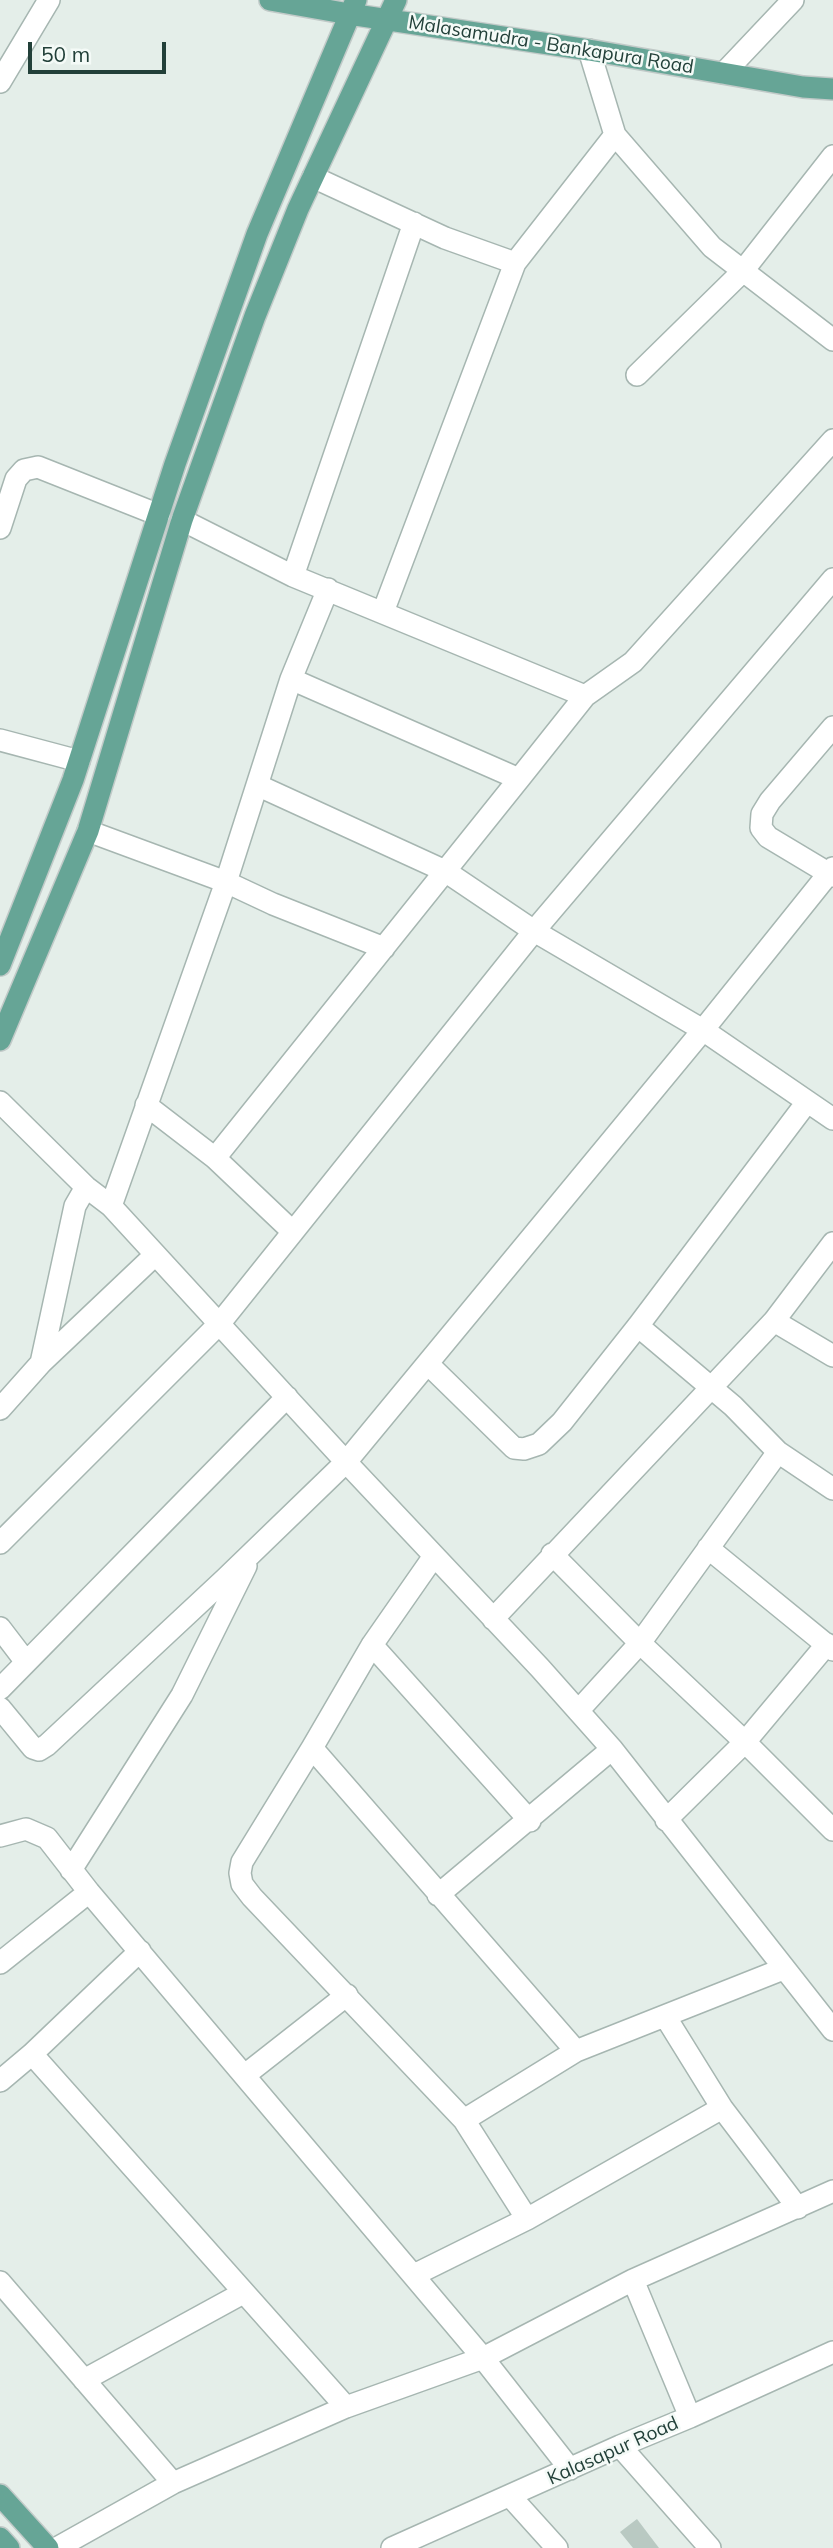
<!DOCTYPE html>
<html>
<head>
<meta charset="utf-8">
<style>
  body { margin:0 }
  #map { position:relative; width:833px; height:2548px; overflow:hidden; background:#e4eee9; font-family:Mulish,sans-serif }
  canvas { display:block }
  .scale { position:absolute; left:28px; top:42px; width:138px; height:32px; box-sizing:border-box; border:4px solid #224039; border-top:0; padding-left:9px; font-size:21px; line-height:24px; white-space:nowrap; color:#224039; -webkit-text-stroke:5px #f4faf7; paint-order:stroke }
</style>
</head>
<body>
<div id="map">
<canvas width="833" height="2548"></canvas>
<div class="scale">50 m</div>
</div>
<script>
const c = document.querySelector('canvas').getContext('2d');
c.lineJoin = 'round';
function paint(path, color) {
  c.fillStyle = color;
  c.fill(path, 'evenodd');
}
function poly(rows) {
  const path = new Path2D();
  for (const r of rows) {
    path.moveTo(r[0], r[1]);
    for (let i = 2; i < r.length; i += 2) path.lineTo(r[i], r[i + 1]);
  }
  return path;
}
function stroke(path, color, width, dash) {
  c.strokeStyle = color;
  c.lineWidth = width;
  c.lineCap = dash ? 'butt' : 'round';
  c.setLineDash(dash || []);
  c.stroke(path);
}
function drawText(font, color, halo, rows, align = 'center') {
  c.font = font + ' Mulish,sans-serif';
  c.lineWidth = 5;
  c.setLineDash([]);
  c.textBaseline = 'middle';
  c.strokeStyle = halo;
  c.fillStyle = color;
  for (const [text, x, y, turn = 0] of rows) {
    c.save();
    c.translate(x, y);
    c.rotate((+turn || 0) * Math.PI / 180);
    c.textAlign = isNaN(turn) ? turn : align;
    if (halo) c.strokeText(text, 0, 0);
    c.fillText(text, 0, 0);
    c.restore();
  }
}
const building = poly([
  [637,2519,659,2548,633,2548,620,2532]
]);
const minor = poly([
  [589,50,615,135,712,247,833,340],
  [724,73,793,0],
  [0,82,49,0],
  [313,177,445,238,515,263],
  [637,375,742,272,833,156],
  [182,520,293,576,585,696],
  [0,528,16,479,24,470,38,467,159,515],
  [293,576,414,223],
  [383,612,515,263,615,135],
  [291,679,519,779,585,696,633,662,833,440],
  [833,727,770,801,762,814,761,828,768,837,833,876],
  [0,740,79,761],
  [257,785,445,871,534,931,703,1030,833,1119],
  [88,831,226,882,273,904,384,948],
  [0,1102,86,1187,111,1206,346,1462,540,1668,612,1749,833,2030],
  [146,1105,215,1158,293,1232],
  [215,1158,519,779],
  [111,1206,226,882,291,679,328,589],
  [774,1321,833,1356],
  [638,1326,733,1406,778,1452,833,1489],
  [41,1363,75,1206,86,1187],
  [428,1364,514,1448,524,1449,539,1444,562,1422,638,1326,807,1102],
  [0,1409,41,1363,155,1255],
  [0,1543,220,1323,534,931,833,579],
  [708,1548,833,1650],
  [552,1554,640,1643,745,1742,833,1830],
  [434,1556,372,1645,312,1748,576,2051],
  [493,1619,774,1321,833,1243],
  [0,1628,26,1662],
  [372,1645,530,1821],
  [0,1689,287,1397],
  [0,1708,33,1748,39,1750,47,1745,225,1579,346,1462,703,1030,833,868],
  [578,1711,640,1643,778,1452],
  [312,1748,242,1862,240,1873,242,1884,252,1897,464,2120,527,2219],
  [666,1820,745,1742,827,1644],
  [0,1836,26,1829,47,1838,89,1892,483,2358,570,2469],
  [71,1870,182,1695,246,1566],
  [438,1895,612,1749],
  [0,1963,89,1892],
  [665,2016,722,2108,798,2208],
  [32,2054,346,2407],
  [245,2075,347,1995],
  [0,2081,32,2054,140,1951],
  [464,2120,576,2051,783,1969],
  [414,2275,527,2219,722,2108],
  [633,2280,690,2417],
  [0,2282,173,2483],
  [84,2380,243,2293],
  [620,2446,710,2548],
  [510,2496,557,2548],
  [57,2548,173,2483,346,2407,483,2358,633,2280,833,2191],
  [392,2548,620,2446,690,2417,833,2352]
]);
const major = poly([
  [270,0,349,14,589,50,803,87,833,89],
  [0,965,73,780,175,464,257,234,356,0],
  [0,1040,88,831,182,520,255,316,298,209,396,0],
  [0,2495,48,2548],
  [0,2538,9,2548]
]);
const streetNames = [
  ["Malasamudra - Bankapura Road",551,45,9],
  ["Kalasapur Road",613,2451,-24]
];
paint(building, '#b9c9c2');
stroke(minor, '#a6b6b1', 24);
stroke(major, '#c1cac8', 24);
stroke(minor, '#fff', 21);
stroke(major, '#66a596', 21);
drawText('19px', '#224039', '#f4faf7', streetNames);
</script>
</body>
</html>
